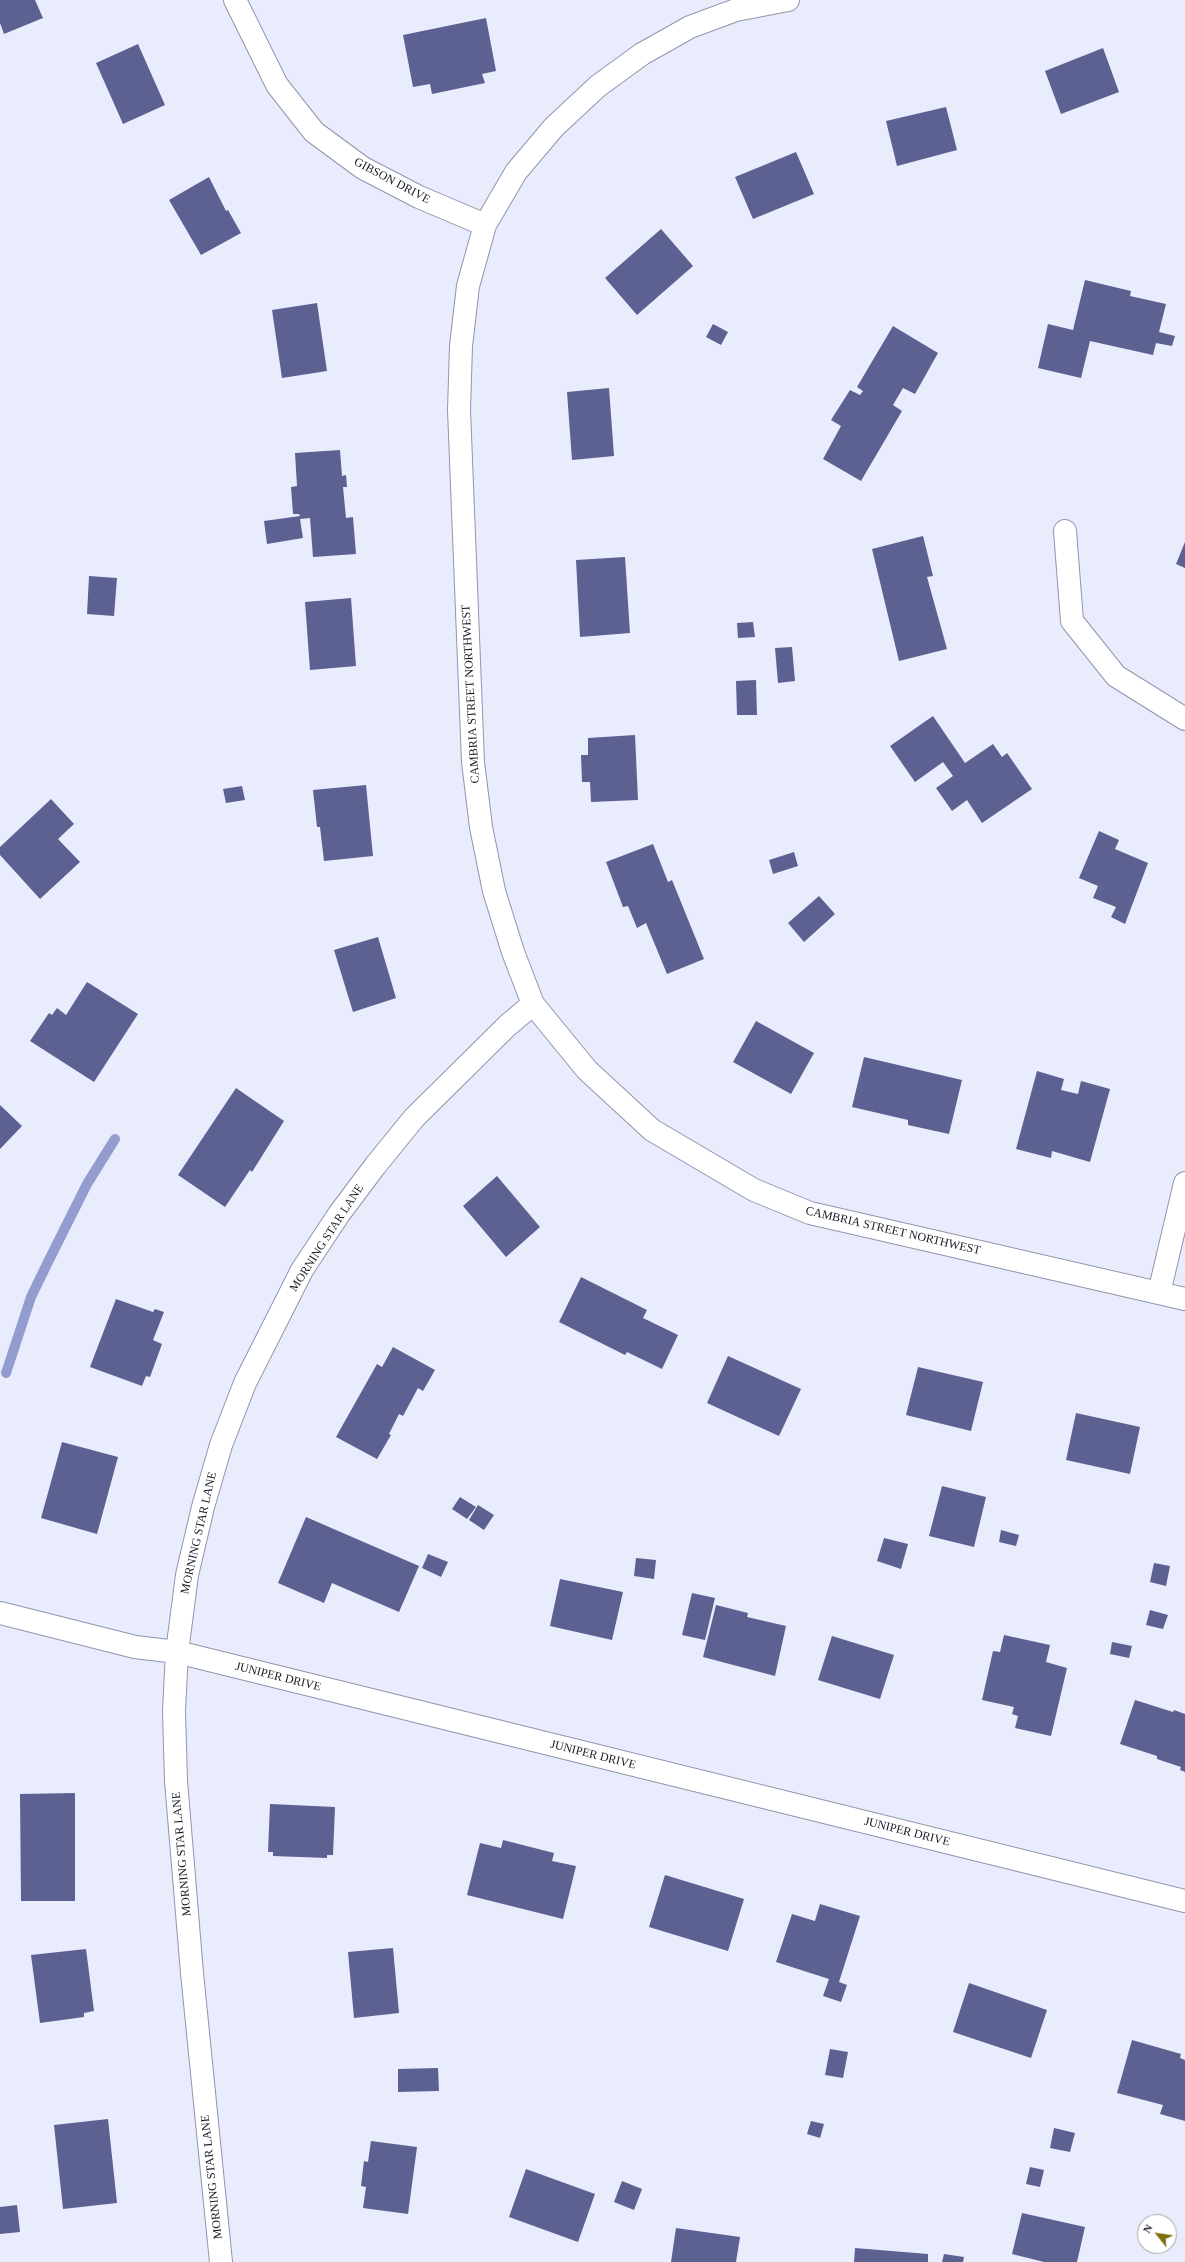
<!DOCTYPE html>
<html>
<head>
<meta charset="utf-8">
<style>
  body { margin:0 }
  #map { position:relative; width:1185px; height:2262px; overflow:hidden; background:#e9ecfc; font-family:"Times New Roman",serif }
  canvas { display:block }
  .north { position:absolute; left:1137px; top:2214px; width:40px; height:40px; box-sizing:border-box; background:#fff; border:1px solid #a3a4a8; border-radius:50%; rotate:300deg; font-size:11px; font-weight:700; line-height:16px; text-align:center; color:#1a1b25 }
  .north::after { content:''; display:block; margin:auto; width:14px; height:18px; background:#806f0e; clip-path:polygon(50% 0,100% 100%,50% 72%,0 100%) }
</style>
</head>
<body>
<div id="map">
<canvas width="1185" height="2262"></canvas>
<div class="north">N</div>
</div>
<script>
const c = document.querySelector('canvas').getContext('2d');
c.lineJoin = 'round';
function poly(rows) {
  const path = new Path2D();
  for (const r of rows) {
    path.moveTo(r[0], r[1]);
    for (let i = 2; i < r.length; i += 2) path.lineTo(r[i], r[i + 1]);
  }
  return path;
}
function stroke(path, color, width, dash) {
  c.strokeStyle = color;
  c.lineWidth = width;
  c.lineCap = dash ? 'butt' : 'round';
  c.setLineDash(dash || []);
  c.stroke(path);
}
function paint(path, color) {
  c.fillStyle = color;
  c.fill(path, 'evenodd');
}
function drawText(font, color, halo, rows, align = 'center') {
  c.font = font + ' "Times New Roman",serif';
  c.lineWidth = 4;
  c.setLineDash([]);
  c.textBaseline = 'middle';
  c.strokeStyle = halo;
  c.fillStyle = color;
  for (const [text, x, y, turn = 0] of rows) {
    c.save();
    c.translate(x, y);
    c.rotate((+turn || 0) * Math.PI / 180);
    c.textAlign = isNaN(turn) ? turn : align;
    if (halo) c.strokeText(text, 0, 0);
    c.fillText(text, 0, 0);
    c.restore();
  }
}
const stream = poly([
  [6,1373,31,1297,48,1262,87,1184,115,1139]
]);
const building = poly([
  [0,0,35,0,43,18,4,34,0,23],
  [486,18,496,71,482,74,485,83,432,94,430,84,413,87,403,35],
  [138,44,165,105,123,124,96,63],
  [1103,48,1119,92,1061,114,1045,71],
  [946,107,957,150,897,166,886,121],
  [796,152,814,194,753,219,735,177],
  [209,177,226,211,228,210,241,233,201,255,169,200],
  [661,229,693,266,637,315,605,278],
  [1085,280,1131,291,1130,296,1166,304,1159,332,1175,336,1172,346,1156,343,1153,355,1090,341,1081,378,1038,368,1048,324,1073,330],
  [317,303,327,371,282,378,272,310],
  [713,324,728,332,721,345,706,337],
  [893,326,938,353,915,394,903,388,893,405,902,411,861,481,823,459,841,426,831,420,850,390,860,395,863,391,857,387],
  [609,388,614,456,572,460,567,392],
  [340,450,342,476,346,475,347,487,343,487,346,518,353,517,356,554,313,557,310,518,300,519,303,538,267,544,264,521,300,516,299,514,293,514,291,487,297,486,295,453],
  [923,536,933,576,927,577,947,649,899,661,872,549],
  [1185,542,1185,568,1176,564],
  [625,557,630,633,580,637,576,560],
  [89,576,117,578,114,616,87,614],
  [351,598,356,666,310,670,305,602],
  [753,622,755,637,738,638,737,623],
  [792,647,795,681,778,683,775,648],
  [756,680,757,715,737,715,736,681],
  [933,716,965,763,993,744,1002,757,1007,753,1032,789,982,823,967,800,952,811,936,788,953,776,943,762,915,782,890,746],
  [635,735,638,800,591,802,590,782,582,782,581,755,588,755,588,738],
  [366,785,373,856,324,861,320,827,317,827,313,790],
  [242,786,245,800,226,803,223,789],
  [51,799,74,824,58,839,80,862,40,899,0,855,0,847],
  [1099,831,1119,840,1115,849,1148,863,1125,924,1111,917,1116,907,1093,898,1098,886,1079,878],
  [653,844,668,882,672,880,704,959,667,974,646,923,637,928,628,906,623,907,606,862],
  [794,852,798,866,773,874,769,860],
  [819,896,835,914,804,942,788,923],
  [378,937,396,998,353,1012,334,950],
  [87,982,138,1014,94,1082,30,1041,49,1013,52,1015,57,1008,66,1015],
  [756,1021,814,1053,791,1094,733,1062],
  [864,1057,962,1080,949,1134,908,1125,908,1120,852,1107],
  [1037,1071,1064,1079,1061,1090,1078,1094,1081,1081,1110,1089,1090,1162,1052,1151,1051,1158,1016,1149],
  [236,1088,284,1121,252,1172,250,1170,225,1207,178,1175],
  [0,1105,22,1126,0,1149],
  [497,1176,540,1227,506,1257,463,1206],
  [581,1277,647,1310,643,1318,678,1335,662,1369,627,1352,625,1355,559,1322],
  [116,1299,153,1312,155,1309,164,1312,153,1340,162,1344,150,1377,146,1376,142,1386,90,1367],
  [393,1347,435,1370,423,1391,418,1388,403,1416,399,1414,389,1434,391,1435,377,1459,336,1437,377,1364,382,1367],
  [728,1356,801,1389,779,1436,707,1403],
  [918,1367,983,1382,971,1431,906,1415],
  [1076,1413,1140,1427,1130,1474,1066,1460],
  [62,1442,118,1457,97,1534,41,1518],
  [942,1486,986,1497,974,1547,929,1536],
  [460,1497,476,1507,467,1519,452,1509],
  [478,1505,494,1515,484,1530,469,1520],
  [306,1517,419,1566,399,1612,332,1583,324,1603,278,1583],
  [1001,1530,1019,1535,1016,1546,999,1542],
  [884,1538,908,1544,901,1569,877,1561],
  [428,1554,448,1562,441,1577,422,1568],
  [636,1558,656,1560,654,1579,634,1576],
  [1154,1563,1170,1566,1166,1586,1150,1582],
  [560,1579,623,1592,612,1640,550,1626],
  [692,1593,715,1598,705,1640,682,1635],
  [716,1605,748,1613,747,1617,786,1626,775,1676,703,1657],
  [1150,1610,1168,1615,1163,1629,1146,1625],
  [1004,1635,1050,1645,1046,1662,1067,1668,1051,1736,1015,1728,1018,1716,1012,1714,1014,1707,982,1700,993,1651,1000,1652],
  [832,1636,894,1655,880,1699,818,1680],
  [1112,1642,1132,1646,1129,1658,1110,1654],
  [1135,1700,1173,1712,1174,1710,1185,1714,1185,1772,1180,1770,1181,1767,1157,1759,1157,1756,1120,1744],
  [75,1793,75,1901,21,1901,20,1794],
  [270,1804,335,1807,333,1855,327,1855,327,1858,273,1856,273,1852,268,1852],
  [503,1840,554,1853,552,1861,576,1866,563,1919,467,1895,480,1843,501,1848],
  [665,1875,744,1899,728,1951,649,1927],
  [820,1904,860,1916,839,1982,847,1985,841,2002,823,1996,829,1979,776,1962,792,1914,815,1921],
  [393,1948,399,2013,354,2018,348,1952],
  [86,1949,94,2011,84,2013,84,2017,40,2023,31,1955],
  [969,1983,1047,2010,1031,2058,953,2032],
  [1132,2040,1181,2054,1180,2058,1185,2060,1185,2121,1160,2114,1163,2105,1117,2093],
  [830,2049,848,2052,843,2078,825,2075],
  [438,2068,439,2091,398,2092,398,2069],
  [108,2119,117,2203,63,2209,54,2125],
  [811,2121,824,2124,820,2138,807,2134],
  [1054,2128,1075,2133,1070,2152,1050,2148],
  [371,2141,417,2147,408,2214,363,2208,366,2187,361,2186,364,2161,368,2162],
  [1030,2167,1044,2170,1040,2187,1026,2184],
  [526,2169,595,2194,578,2242,509,2217],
  [622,2181,642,2189,634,2210,614,2202],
  [17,2205,20,2232,0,2234,0,2207],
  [1022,2213,1085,2227,1077,2262,1044,2262,1012,2254],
  [676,2228,740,2237,736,2262,671,2262],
  [855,2248,928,2254,928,2262,854,2262],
  [944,2254,964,2257,963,2262,942,2262]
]);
const minor = poly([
  [235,0,277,85,314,132,363,168,419,197,485,225],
  [788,0,736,10,690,27,642,54,598,86,554,127,516,172,485,225,468,286,461,346,459,410,473,762,481,827,494,891,513,952,533,1004,587,1070,652,1130,754,1190,810,1213,1185,1299],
  [1065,531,1072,621,1116,676,1185,719],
  [1159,1293,1185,1183],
  [0,1613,135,1647,177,1652,1185,1901],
  [221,2262,192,1973,176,1781,174,1711,177,1652,187,1575,203,1507,221,1445,245,1383,302,1270,339,1214,375,1166,414,1118,507,1026,533,1004]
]);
const streetNames = [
  ["GIBSON DRIVE",392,181,28],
  ["CAMBRIA STREET NORTHWEST",471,694,-93],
  ["CAMBRIA STREET NORTHWEST",893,1231,13],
  ["MORNING STAR LANE",327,1238,-57],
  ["MORNING STAR LANE",199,1533,-77],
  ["JUNIPER DRIVE",278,1677,14],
  ["JUNIPER DRIVE",593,1755,14],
  ["JUNIPER DRIVE",907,1832,14],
  ["MORNING STAR LANE",182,1854,-95],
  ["MORNING STAR LANE",212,2177,-96]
];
stroke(stream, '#939bcf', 10);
paint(building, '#5c6192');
stroke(minor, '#9195ae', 24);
stroke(minor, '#fff', 22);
drawText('12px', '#1a1b25', '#fff', streetNames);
</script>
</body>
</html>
